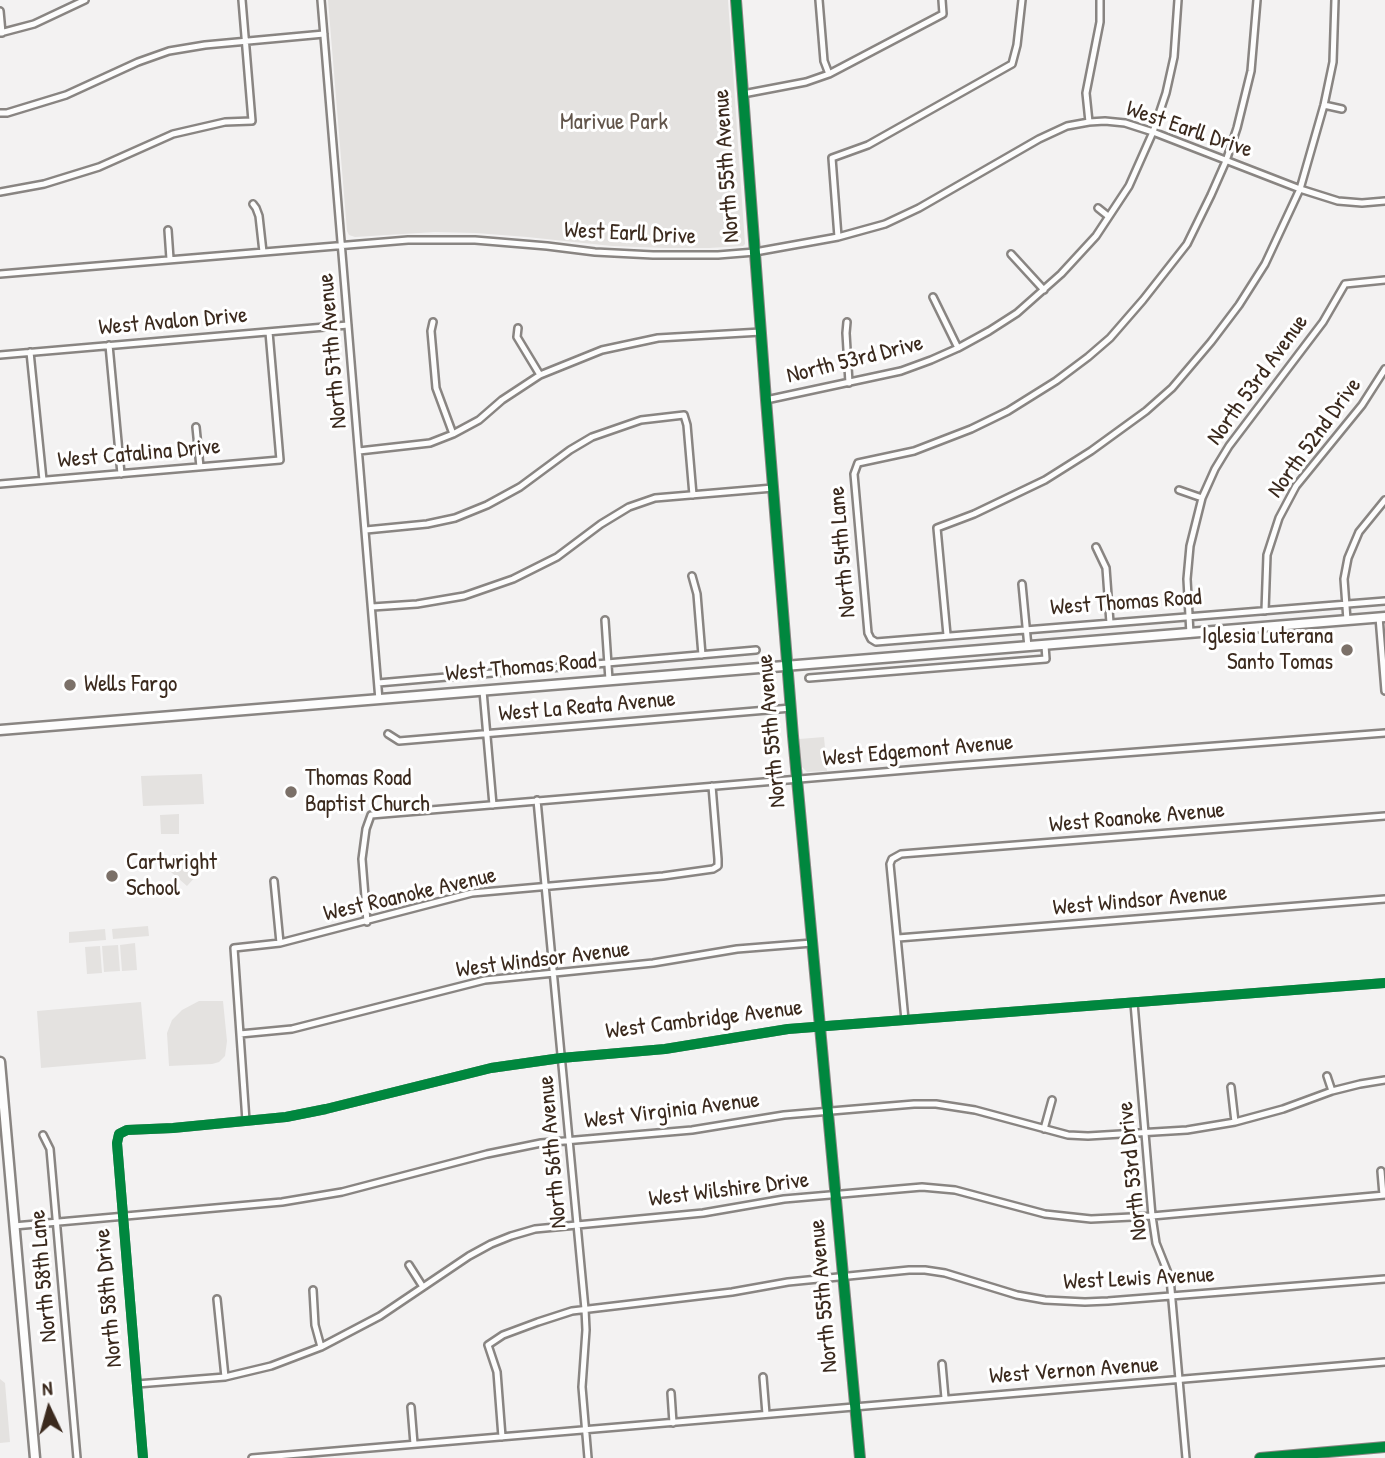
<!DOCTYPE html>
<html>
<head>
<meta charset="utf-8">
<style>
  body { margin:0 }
  #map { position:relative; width:1385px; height:1458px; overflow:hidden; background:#f3f2f2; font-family:"Patrick Hand",sans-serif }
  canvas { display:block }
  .north { position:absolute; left:14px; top:1374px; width:70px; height:70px; -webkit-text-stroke:5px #fff; paint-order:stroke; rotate:355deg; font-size:19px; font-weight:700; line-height:28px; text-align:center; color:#3b2a1e }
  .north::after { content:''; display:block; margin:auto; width:24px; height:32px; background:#3b2a1e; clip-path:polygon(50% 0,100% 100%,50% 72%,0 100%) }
</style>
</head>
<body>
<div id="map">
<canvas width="1385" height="1458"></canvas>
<div class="north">N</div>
</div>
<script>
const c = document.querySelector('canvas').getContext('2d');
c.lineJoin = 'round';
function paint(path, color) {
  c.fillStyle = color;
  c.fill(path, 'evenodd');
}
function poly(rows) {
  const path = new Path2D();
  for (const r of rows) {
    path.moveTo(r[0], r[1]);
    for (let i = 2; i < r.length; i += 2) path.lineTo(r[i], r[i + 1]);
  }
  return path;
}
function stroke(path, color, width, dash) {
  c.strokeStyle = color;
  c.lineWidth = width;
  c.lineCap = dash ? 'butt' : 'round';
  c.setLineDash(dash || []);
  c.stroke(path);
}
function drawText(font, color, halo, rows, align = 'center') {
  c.font = font + ' "Patrick Hand",sans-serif';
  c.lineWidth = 6;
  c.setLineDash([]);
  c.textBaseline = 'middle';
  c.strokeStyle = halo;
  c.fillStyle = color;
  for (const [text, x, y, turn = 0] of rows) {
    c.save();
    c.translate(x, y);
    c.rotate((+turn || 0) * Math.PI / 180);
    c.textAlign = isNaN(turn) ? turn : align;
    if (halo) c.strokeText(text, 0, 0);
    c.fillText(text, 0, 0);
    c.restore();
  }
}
const green = poly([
  [328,0,728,0,745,244,743,246,709,248,665,248,612,246,527,237,476,233,435,232,355,237,349,235,347,231],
  [824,737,827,771,807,772,802,767,799,739],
  [202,774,204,804,143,806,141,776],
  [179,814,179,834,161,834,160,815],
  [175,854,197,875,187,886,164,866],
  [148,926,149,936,113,939,112,929],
  [105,929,106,940,69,943,69,932],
  [135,943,137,970,122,971,120,945],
  [118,945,120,971,104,972,102,946],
  [100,946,102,973,87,974,85,947],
  [199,1001,223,1001,227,1041,225,1056,219,1062,212,1064,169,1066,167,1033,172,1020,182,1010],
  [141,1002,146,1059,41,1068,37,1011],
  [0,1379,5,1383,10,1442,0,1443]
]);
const minor = poly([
  [321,0,379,700],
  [819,0,824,61,829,74],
  [1257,0,1251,71,1237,128,1226,161,1211,195,1187,244,1143,300,1110,338,1088,357,1056,381,1008,411,971,429,914,451,858,463,854,474,868,633,871,639,876,642,1385,601],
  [0,11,2,33],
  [0,33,34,24,85,0],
  [743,94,806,82,829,74,943,14,942,0],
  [1324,105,1342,109],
  [0,113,7,113,66,95,138,62,169,51,205,45,324,34],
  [1089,122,1086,93,1100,22,1100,0],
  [0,192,44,184,99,167,173,134,225,122,252,121,242,0],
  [253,204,256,208,259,216,263,252],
  [1098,208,1108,216],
  [168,230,170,259],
  [838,237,832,158,868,145,1012,64,1017,45,1022,0],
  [1011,254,1044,290],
  [0,274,408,240,475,240,547,246,595,252,653,255,718,255,755,252,838,237,885,224,919,208,1039,139,1067,126,1089,122,1105,121,1125,123,1153,132,1300,189,1338,201,1362,203,1385,201],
  [933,297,958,348],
  [433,322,431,331,436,388,453,434],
  [847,322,846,333,849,383],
  [518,328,517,337,540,375],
  [109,345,121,474],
  [30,352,43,480],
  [0,355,348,325],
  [766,400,901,371,931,360,958,348,989,331,1017,313,1061,274,1096,236,1129,186,1153,132,1166,93,1174,57,1178,0],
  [196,427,200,467],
  [359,451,430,443,453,434,479,420,502,400,540,375,602,350,658,338,761,332],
  [0,484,280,460,269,332],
  [1179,490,1202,498],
  [366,530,427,524,455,518,487,505,520,487,570,450,592,437,641,420,684,415,687,425,693,495],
  [1096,547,1106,568,1110,623],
  [692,576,697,594,702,655],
  [1022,584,1028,647],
  [372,607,417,604,464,596,513,579,557,557,601,524,629,507,655,498,773,488],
  [1265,611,1267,555,1279,518,1296,486,1362,405,1385,369],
  [1379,617,1385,691],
  [605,620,609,680],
  [1347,620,1344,579,1348,558,1359,532,1385,500],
  [1190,634,1187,579,1190,546,1202,498,1215,469,1229,446,1323,322,1345,284,1385,280],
  [947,635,937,528,974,514,1045,480,1091,451,1146,411,1172,388,1211,342,1239,305,1265,264,1300,189,1324,105,1333,62,1335,0],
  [809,678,1046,659,1045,646],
  [378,683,756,650],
  [483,691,493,805],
  [388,734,399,741,791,708],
  [537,800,585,1309,586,1330,582,1387,588,1458],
  [274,881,280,943],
  [367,922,362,859,366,829,371,815,954,766,1385,733],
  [898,938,1385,899],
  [1134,1003,1152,1216,1156,1243,1170,1278,1186,1458],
  [905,1020,890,864,892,859,901,854,1385,816],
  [240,1034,292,1029,485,980,653,963,737,949,812,943],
  [1327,1076,1332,1091],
  [1231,1087,1235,1122],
  [246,1121,234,948,280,943,472,893,663,876,713,869,718,866,718,859,712,786],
  [1044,1129,1052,1100],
  [43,1135,50,1149,77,1458],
  [1381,1171,1383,1195],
  [14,1226,282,1202,342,1192,487,1154,541,1143,692,1130,784,1115,914,1104,936,1104,975,1110,1068,1135,1088,1136,1187,1130,1235,1122,1283,1109,1332,1091,1360,1084,1385,1080],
  [409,1265,423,1287],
  [313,1290,315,1325,321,1347],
  [217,1299,225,1377],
  [942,1364,945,1398],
  [763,1377,766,1414],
  [137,1384,225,1377,271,1366,321,1347,380,1316,469,1256,491,1244,511,1236,535,1229,703,1213,784,1199,922,1187,955,1190,1045,1214,1091,1219,1152,1216,1385,1195],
  [671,1393,673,1423],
  [411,1407,414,1444],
  [502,1437,497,1372,488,1345,503,1335,538,1322,572,1311,732,1292,788,1282,909,1270,925,1270,945,1273,1017,1295,1045,1300,1085,1302,1108,1301,1385,1279],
  [143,1458,117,1143,119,1134,127,1130,173,1128,286,1117,326,1109,491,1068,561,1058,665,1049,788,1029,1385,983],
  [252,1458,1385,1362]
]);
const tertiary = poly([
  [736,0,766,400,793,736,860,1458],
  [1260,1458,1385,1447]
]);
const secondary = poly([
  [0,730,1385,617],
  [0,1062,35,1458]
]);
const cycleway = poly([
  [736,0,766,400,793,736,860,1458],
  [143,1458,117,1143,119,1134,127,1130,173,1128,286,1117,326,1109,491,1068,561,1058,665,1049,788,1029,1385,983],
  [1260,1458,1385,1447]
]);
const markers = [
  [1347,650,7,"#7b7068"],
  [70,685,7,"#7b7068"],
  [291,792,7,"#7b7068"],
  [112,876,7,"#7b7068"]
];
const parkNames = [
  ["Marivue Park",614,123]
];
const streetNames = [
  ["West Earll Drive",1189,130,19],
  ["North 55th Avenue",727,166,-94],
  ["West Earll Drive",630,234,3],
  ["West Avalon Drive",173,322,-5],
  ["North 57th Avenue",333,351,-95],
  ["North 53rd Drive",855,360,-14],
  ["North 53rd Avenue",1258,380,-54],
  ["North 52nd Drive",1315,438,-54],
  ["West Catalina Drive",139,454,-5],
  ["North 54th Lane",843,552,-95],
  ["West Thomas Road",1126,603,-4],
  ["West Thomas Road",521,668,-5],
  ["West La Reata Avenue",587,707,-5],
  ["North 55th Avenue",772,731,-95],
  ["West Edgemont Avenue",918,751,-5],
  ["West Roanoke Avenue",1137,818,-5],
  ["West Roanoke Avenue",410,895,-13],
  ["West Windsor Avenue",1140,901,-5],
  ["West Windsor Avenue",543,960,-7],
  ["West Cambridge Avenue",704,1020,-7],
  ["West Virginia Avenue",672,1111,-7],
  ["North 56th Avenue",553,1152,-95],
  ["North 53rd Drive",1133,1171,-96],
  ["West Wilshire Drive",729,1190,-7],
  ["North 58th Lane",44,1276,-95],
  ["West Lewis Avenue",1139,1279,-3],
  ["North 55th Avenue",824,1296,-95],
  ["North 58th Drive",109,1298,-95],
  ["West Vernon Avenue",1074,1371,-4]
];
const poiNames = [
  ["Iglesia Luterana",1333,637,"right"],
  ["Santo Tomas",1333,663,"right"],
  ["Wells Fargo",84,685],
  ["Thomas Road",305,779],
  ["Baptist Church",305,805],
  ["Cartwright",126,863],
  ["School",126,889]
];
paint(green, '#e4e2e0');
stroke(minor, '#898582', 10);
stroke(tertiary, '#898582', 12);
stroke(secondary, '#898582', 13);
stroke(minor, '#fdfdfd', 5);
stroke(tertiary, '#fdfdfd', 7);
stroke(secondary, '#fdfdfd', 8);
stroke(cycleway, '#00873e', 10);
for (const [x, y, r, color] of markers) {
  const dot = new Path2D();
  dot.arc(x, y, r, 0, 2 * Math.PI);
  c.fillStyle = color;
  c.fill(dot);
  stroke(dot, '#fff', 2.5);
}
drawText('23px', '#62554b', '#fff', parkNames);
drawText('23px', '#3b2a1e', '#fff', streetNames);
drawText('23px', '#3b2a1e', '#fff', poiNames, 'left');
</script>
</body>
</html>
